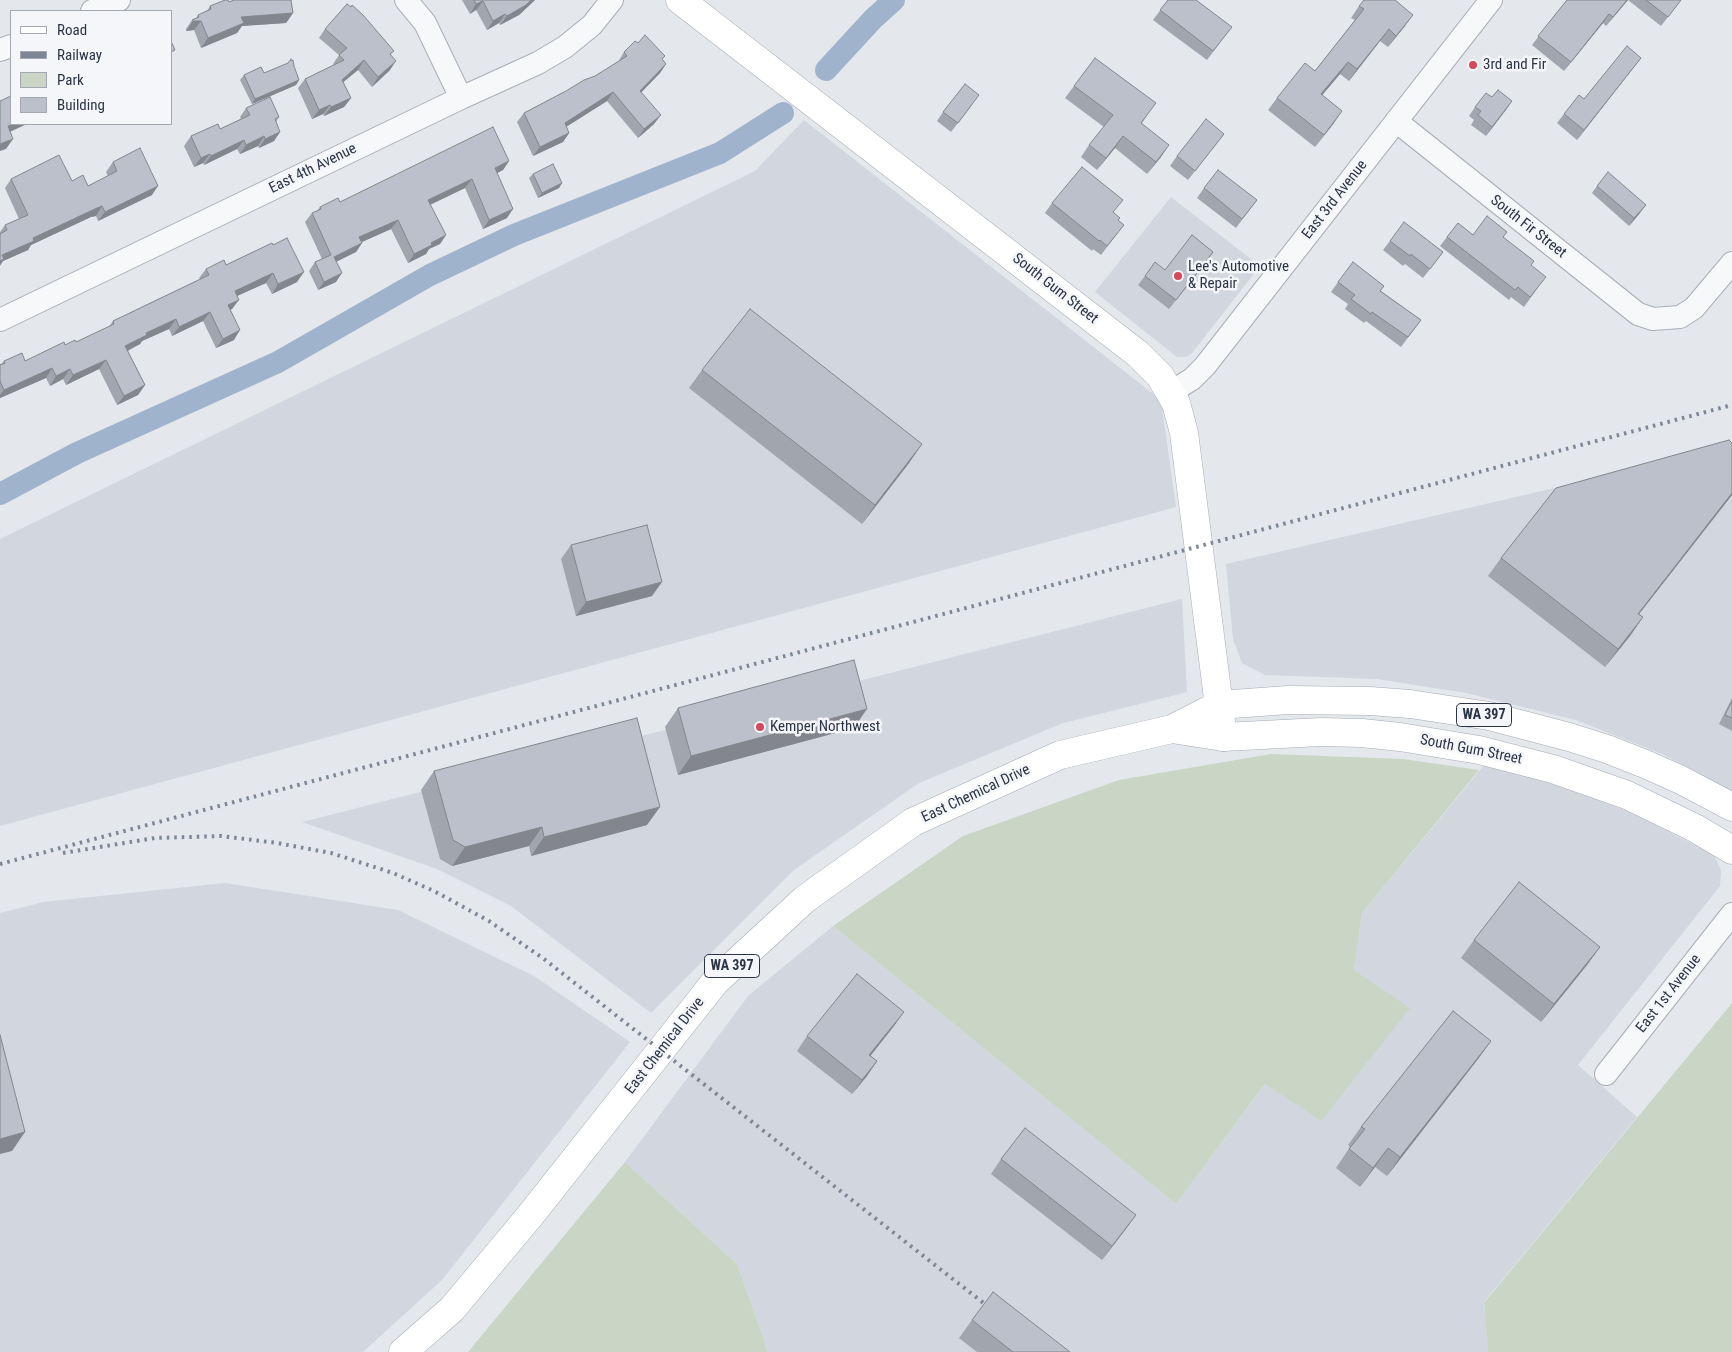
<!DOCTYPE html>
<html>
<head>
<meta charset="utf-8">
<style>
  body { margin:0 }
  #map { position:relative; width:1732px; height:1352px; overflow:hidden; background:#e4e7ec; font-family:"Roboto Condensed",sans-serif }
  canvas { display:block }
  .legend { position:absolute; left:10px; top:10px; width:162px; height:115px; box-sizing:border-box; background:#f4f6f9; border:1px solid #a4a8b1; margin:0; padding:6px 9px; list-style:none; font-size:15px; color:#2b3445 }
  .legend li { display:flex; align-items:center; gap:10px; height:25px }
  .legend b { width:25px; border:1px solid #a4a8b1 }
</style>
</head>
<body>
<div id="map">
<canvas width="1732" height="1352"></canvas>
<ul class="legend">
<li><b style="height:6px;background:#fff"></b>Road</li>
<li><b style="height:6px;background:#7d8696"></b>Railway</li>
<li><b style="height:14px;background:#c9d6c5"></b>Park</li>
<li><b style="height:14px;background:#bbc0ca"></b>Building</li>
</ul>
</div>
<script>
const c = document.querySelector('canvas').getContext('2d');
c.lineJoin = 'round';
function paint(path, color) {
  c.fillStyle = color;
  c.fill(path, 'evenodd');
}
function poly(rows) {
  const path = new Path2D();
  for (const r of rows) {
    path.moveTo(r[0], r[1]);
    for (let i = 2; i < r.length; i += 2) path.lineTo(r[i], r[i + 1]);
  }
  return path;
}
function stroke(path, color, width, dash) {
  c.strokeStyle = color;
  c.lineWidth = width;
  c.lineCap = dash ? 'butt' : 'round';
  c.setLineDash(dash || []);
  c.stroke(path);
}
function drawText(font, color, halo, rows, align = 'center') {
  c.font = font + ' "Roboto Condensed",sans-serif';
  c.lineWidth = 5;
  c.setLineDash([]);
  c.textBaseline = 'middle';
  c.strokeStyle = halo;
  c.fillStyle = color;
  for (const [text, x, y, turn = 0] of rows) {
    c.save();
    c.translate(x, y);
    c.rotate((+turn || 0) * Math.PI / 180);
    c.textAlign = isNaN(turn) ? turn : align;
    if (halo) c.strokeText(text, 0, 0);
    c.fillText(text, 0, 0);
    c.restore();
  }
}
const built = poly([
  [804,120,1161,400,1176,507,0,826,0,539,755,171],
  [1171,197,1260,266,1192,353,1186,357,1177,357,1095,292],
  [1732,447,1732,791,1662,754,1576,720,1466,693,1377,679,1265,675,1242,663,1233,639,1226,564],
  [1182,599,1187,692,1063,723,919,783,794,870,651,1013,511,906,437,869,302,822],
  [1485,764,1562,787,1630,812,1714,855,1721,870,1720,886,1578,1065,1637,1117,1484,1302,1488,1352,767,1352,762,1334,737,1264,625,1162,748,996,833,926,1176,1204,1266,1083,1409,1009,1354,970,1362,913],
  [225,883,398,910,534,976,630,1042,442,1280,363,1352,0,1352,0,913,43,902]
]);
const green = poly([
  [1271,754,1403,759,1479,770,1362,913,1354,970,1410,1008,1321,1121,1265,1084,1176,1204,833,926,963,836,1119,780],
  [1732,1003,1732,1352,1488,1352,1484,1303],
  [625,1162,737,1264,762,1334,767,1352,468,1352]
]);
const canal = poly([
  [826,70,873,19,894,0],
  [0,494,77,453,278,362,430,275,514,235,720,153,783,113]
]);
const minor = poly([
  [406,0,425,23,461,98],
  [92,11,119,0],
  [0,50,11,46],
  [1396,121,1638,314,1653,319,1680,317,1694,308,1732,263],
  [0,320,461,98,538,63,565,47,592,25,612,0],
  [1171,392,1192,379,1205,366,1491,0],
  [1606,1074,1732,914]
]);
const secondary = poly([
  [680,0,1138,354,1160,376,1176,403,1184,433,1223,737]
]);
const primary = poly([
  [1172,729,1223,737,1321,732,1362,733,1400,737,1479,750,1553,769,1627,795,1695,828,1732,850],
  [403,1352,452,1309,529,1217,715,982,805,899,913,822,1060,755,1172,729,1219,705,1288,700,1370,701,1410,704,1489,716,1569,737,1607,749,1645,764,1681,780,1732,807]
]);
const rail = poly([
  [63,853,155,838,221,836,277,843,331,853,393,873,434,891,489,921,544,959,995,1312],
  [0,864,1732,405]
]);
const wall = poly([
  [462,0,535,0,519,15,500,25,499,23,487,30,476,10,470,14],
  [1168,0,1225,36,1207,60,1153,20],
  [1567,0,1681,0,1661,26,1628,0,1606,26,1603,23,1564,71,1532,45],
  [229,2,293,13,286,23,242,26,237,33,201,48,194,30,186,31,186,29,192,20,196,18,198,15,207,11,210,6],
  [1359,6,1405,26,1388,47,1380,41,1349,81,1340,74,1322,95,1334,123,1315,147,1268,110,1277,98,1315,71,1355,20,1351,18],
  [325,29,391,55,390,70,372,87,358,70,343,82,351,98,344,107,324,116,323,114,312,119,298,88,305,79,334,65,333,64,339,55,319,38],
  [624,52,662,60,666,64,660,73,641,92,654,124,638,138,607,101,566,127,569,133,563,142,533,156,517,122,524,113,595,76,618,62],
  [1641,58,1577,140,1557,123,1564,114],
  [294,66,299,80,296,85,252,104,240,80,244,75,264,73],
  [1074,86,1147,115,1142,123,1161,157,1147,174,1115,148,1097,170,1081,157,1089,145,1104,127,1065,98],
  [1512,101,1486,136,1471,125,1474,120,1469,116,1475,107],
  [972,105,951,132,937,121,943,112],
  [246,108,279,117,276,122,280,132,274,141,259,148,258,146,240,154,237,149,204,165,203,163,194,167,184,146,191,136,220,129,241,119,240,117],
  [1224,134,1188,180,1170,166,1177,156],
  [509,161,503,170,497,173,507,218,483,229,465,188,430,205,446,235,440,244,429,249,426,254,408,263,391,229,362,242,362,243,356,252,336,261,336,282,318,290,309,271,315,262,322,259,305,222,312,213,317,211,320,207],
  [113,162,152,195,98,221,96,216,91,217,31,245,28,250,3,261,0,266,0,232,5,225,19,219,5,188,11,179,72,181,88,186,108,176,106,172],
  [533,174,562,183,559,188,538,198,529,178],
  [1597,186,1640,213,1629,226,1592,193],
  [1204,188,1257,200,1236,228,1197,198],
  [1052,203,1113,213,1118,220,1117,234,1101,255,1093,249,1092,251,1045,213],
  [1473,235,1503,237,1531,265,1539,286,1524,307,1511,297,1509,300,1440,246,1447,237],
  [1390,241,1443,252,1423,278,1405,264,1403,266,1383,250],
  [272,243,297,282,272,294,266,283,237,296,232,309,230,310,234,340,216,348,203,321,172,336,169,329,142,341,140,344,128,351,145,385,138,395,117,405,99,369,66,385,63,379,50,386,46,378,0,398,0,365,4,361,25,361,65,345,76,342,109,327,113,321,200,279,199,278,206,269,226,265],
  [1213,252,1169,309,1138,285,1145,276,1165,270],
  [1338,282,1381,291,1421,320,1401,347,1366,321,1364,323,1345,309,1348,304,1331,292],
  [702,370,922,444,909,463,862,524,689,388],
  [1732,443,1732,495,1639,614,1643,617,1630,636,1605,667,1488,576,1501,558],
  [571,545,652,596,576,616,561,559],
  [1732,698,1732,731,1719,724],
  [678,708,854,728,678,775,665,727],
  [434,771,647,825,531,856,529,846,452,866,440,859,421,790],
  [1474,940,1600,947,1587,965,1541,1022,1461,958],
  [894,1026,870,1056,877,1061,867,1076,852,1094,797,1051,807,1036],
  [1491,1041,1478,1059,1387,1176,1375,1167,1360,1187,1336,1168,1350,1147,1348,1145,1361,1127],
  [1001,1159,1136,1215,1102,1260,991,1174],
  [972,1320,1070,1352,977,1352,959,1338]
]);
const shadedWall = poly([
  [531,0,535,0,519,15,500,25,507,16],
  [1627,0,1628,0,1606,26,1613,17],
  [483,1,476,10,470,14,476,4],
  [293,13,286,23,242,26,237,33,201,48,208,38,241,17],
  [505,14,499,23,487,30,493,21],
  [1609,14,1603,23,1564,71,1571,62],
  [1413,15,1405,26,1388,47,1396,36],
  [193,21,201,21,194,30,186,31],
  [1389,29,1380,41,1349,81,1357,69],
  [1641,58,1634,67,1577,140,1584,130],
  [364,60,358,70,335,89,342,80],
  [396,61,390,70,372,87,378,77],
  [1348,62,1340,74,1313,106,1321,94],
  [666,64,660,73,634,100,640,91],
  [299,80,296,85,252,104,255,99],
  [613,92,607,101,558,132,565,123],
  [351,98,344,107,324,116,331,107],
  [1512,101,1506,110,1486,136,1492,127],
  [330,105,323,114,312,119,319,110],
  [1342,111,1334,123,1315,147],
  [661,115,654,124,638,138,644,129],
  [13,124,27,124,1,136,8,126],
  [280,132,274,141,259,148,265,139],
  [569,133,563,142,533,156,540,147],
  [264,136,258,146,240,154,246,145],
  [1123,136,1115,148,1097,170,1106,158],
  [13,139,6,149,0,151,0,144],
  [244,140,237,149,204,165,211,156],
  [1169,145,1161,157,1147,174,1156,162],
  [210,154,203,163,194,167,201,158],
  [509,161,503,170,489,177,495,168],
  [472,179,465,188,421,209,428,200],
  [562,183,559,188,538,198,542,193],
  [158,186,152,195,98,221,105,212],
  [1646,205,1640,213,1629,226,1634,218],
  [102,206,96,216,91,217,31,245,28,250,3,261,0,265,0,258,2,255,33,238,97,208],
  [513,209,507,218,483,229,489,220],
  [398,220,391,229,353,246,359,237],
  [446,235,440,244,429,249,426,254,408,263,414,254,431,243],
  [362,243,356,252,328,266,334,257],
  [1213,252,1207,261,1169,309,1176,300],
  [304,272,297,282,272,294,278,284],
  [273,273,266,283,228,300,235,291],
  [342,273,336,282,318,290,324,282],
  [239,300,232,309,221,315,228,305],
  [210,312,203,321,172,336,179,327],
  [176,319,169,329,142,341,140,344,118,355,125,346,146,333],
  [240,330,234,340,216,348,223,339],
  [106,360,99,369,66,385,73,375],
  [52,368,46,378,0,398,0,395,4,390],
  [70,369,63,379,50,386,56,376],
  [145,385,138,395,117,405,124,396],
  [922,444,909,463,862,524,875,505],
  [1732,493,1732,495,1625,632,1638,614],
  [662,582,652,596,576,616,586,602],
  [1643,617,1630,636,1605,667,1618,649],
  [867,709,854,728,678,775,691,756],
  [660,807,647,825,531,856,544,837],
  [542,827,529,846,452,866,465,847],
  [1600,947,1587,965,1541,1022,1554,1004],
  [904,1012,894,1026,860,1069,869,1055],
  [1491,1041,1478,1059,1387,1176,1400,1157],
  [877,1061,867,1076,852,1094,862,1080],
  [25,1132,12,1151,0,1154,0,1139],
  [1388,1148,1375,1167,1360,1187,1373,1168],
  [1136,1215,1126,1229,1102,1260,1112,1246]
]);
const building = poly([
  [225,0,228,0,229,2,234,0,291,0,293,13,241,17,244,23,208,38,201,21,193,21,192,20,199,17,198,15,211,9,210,6,225,0],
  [474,0,531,0,526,5,507,16,505,14,493,21,483,1,476,4,474,0],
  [1168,0,1196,0,1232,27,1213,51,1160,10,1168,0],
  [1364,0,1395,0,1413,15,1396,36,1389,29,1357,69,1348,62,1321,94,1342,111,1324,135,1277,98,1305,63,1315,71,1364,9,1359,6,1364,0],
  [1567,0,1627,0,1613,17,1609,14,1571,62,1538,36,1567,0],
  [1646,0,1681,0,1668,17,1646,0],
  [347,4,351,7,352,5,363,15,394,51,390,54,396,61,378,77,364,60,342,80,351,98,331,107,330,105,319,110,305,79,344,60,339,55,347,48,325,29,347,4],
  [645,35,665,56,662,59,666,64,640,91,661,115,644,129,613,92,565,123,569,133,540,147,524,113,566,91,584,80,595,76,627,56,624,52,635,41,638,43,645,35],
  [171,41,175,50,171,52,171,41],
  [1627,46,1641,58,1584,130,1564,114,1579,95,1584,99,1627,46],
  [1095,58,1156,103,1141,123,1169,145,1156,162,1123,136,1106,158,1089,145,1113,115,1074,86,1095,58],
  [291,59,291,61,293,60,294,66,299,80,255,99,244,75,261,67,264,73,288,63,291,59],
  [965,84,979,95,958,123,943,112,965,84],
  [1498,90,1512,101,1492,127,1478,115,1481,111,1475,107,1486,93,1492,97,1498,90],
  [11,96,11,124,13,124,8,126,13,139,0,144,0,101,11,96],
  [270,97,279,117,275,119,280,132,265,139,264,136,246,145,244,140,211,156,210,154,201,158,191,136,218,124,220,129,250,115,246,108,270,97],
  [1206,119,1224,134,1195,171,1177,156,1206,119],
  [493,127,509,161,495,168,513,209,489,220,472,179,428,200,446,235,431,243,432,245,414,254,398,220,359,237,362,243,334,257,342,273,324,282,315,262,331,255,312,213,321,209,320,207,338,198,340,202,493,127],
  [140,148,158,186,105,212,102,206,97,208,33,238,34,241,2,255,4,259,0,261,0,234,7,230,5,225,28,215,11,179,59,155,72,181,83,175,88,186,117,171,113,162,140,148],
  [553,164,562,183,542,193,533,174,553,164],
  [1082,167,1123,200,1113,212,1120,218,1118,220,1124,225,1107,246,1100,240,1099,241,1052,203,1082,167],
  [1218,170,1257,200,1242,219,1204,188,1218,170],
  [1608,172,1646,205,1634,218,1597,186,1608,172],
  [1487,216,1507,232,1503,237,1534,261,1531,265,1546,277,1530,297,1518,287,1515,290,1447,237,1458,223,1473,235,1487,216],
  [1404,222,1443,252,1430,269,1411,254,1410,256,1390,241,1404,222],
  [1192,235,1213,252,1176,300,1145,276,1155,262,1165,270,1192,235],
  [287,238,304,272,278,284,273,273,235,291,239,300,228,305,240,330,223,339,210,312,179,327,176,319,146,333,147,335,125,346,145,385,124,396,106,360,73,375,70,369,56,376,52,368,4,390,0,381,0,365,5,363,4,361,22,353,25,361,64,342,65,345,75,340,76,342,114,324,113,321,209,275,206,269,224,260,226,265,272,243,273,245,287,238],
  [1353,262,1384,286,1380,291,1421,320,1408,337,1372,312,1371,314,1351,299,1355,295,1338,282,1353,262],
  [750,309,922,444,875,505,702,370,750,309],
  [1729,440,1732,443,1732,493,1638,614,1643,617,1618,649,1501,558,1556,488,1729,440],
  [647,525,662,582,586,602,571,545,647,525],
  [854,660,867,709,691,756,678,708,854,660],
  [1732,701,1732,718,1725,715,1732,701],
  [637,718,660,807,544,837,542,827,465,847,453,840,434,771,637,718],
  [1519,882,1600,947,1554,1004,1474,940,1519,882],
  [857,974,904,1012,869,1055,877,1061,862,1080,807,1036,857,974],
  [1453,1011,1491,1041,1400,1157,1388,1148,1373,1168,1349,1149,1365,1129,1361,1127,1453,1011],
  [0,1035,25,1132,0,1139,0,1035],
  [1025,1128,1136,1215,1112,1246,1001,1159,1025,1128],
  [993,1292,1070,1352,1013,1352,972,1320,993,1292]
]);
const markers = [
  [1473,65,5,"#d1495b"],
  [1178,276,5,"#d1495b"],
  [760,727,5,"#d1495b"]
];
const shields = [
  [1484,715,55],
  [732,966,55]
];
const shieldNames = [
  ["WA 397",1484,715],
  ["WA 397",732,966]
];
const poiNames = [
  ["3rd and Fir",1483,65],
  ["Lee's Automotive",1188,267],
  ["& Repair",1188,284],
  ["Kemper Northwest",770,727]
];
const streetNames = [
  ["East 4th Avenue",313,169,-26],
  ["East 3rd Avenue",1335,200,-52],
  ["South Fir Street",1528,227,38],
  ["South Gum Street",1055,289,38],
  ["South Gum Street",1471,750,11],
  ["East Chemical Drive",976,794,-25],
  ["East 1st Avenue",1669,994,-52],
  ["East Chemical Drive",665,1046,-52]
];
paint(built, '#d2d6de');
paint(green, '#c9d6c5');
stroke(canal, '#9fb4cc', 22);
stroke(minor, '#a9aeb7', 24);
stroke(secondary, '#a9aeb7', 29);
stroke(primary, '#a3abb8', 29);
stroke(minor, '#f7f8fa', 22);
stroke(secondary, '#fff', 28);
stroke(primary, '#fff', 28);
stroke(rail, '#7d8696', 4, [2.5, 5]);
paint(wall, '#a1a5ae');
paint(shadedWall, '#83868d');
paint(building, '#bbc0ca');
stroke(building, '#83868d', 1);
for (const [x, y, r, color] of markers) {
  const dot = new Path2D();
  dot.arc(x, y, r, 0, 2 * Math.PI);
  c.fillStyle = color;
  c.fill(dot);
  stroke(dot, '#f4f6f9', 2);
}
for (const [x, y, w] of shields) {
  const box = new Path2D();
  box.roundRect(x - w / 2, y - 11.5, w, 23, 4);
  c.fillStyle = '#f4f6f9';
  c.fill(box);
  stroke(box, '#2b3445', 1);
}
drawText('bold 14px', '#2b3445', null, shieldNames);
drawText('15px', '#2b3445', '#f4f6f9', poiNames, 'left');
drawText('15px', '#2b3445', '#f4f6f9', streetNames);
</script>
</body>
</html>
